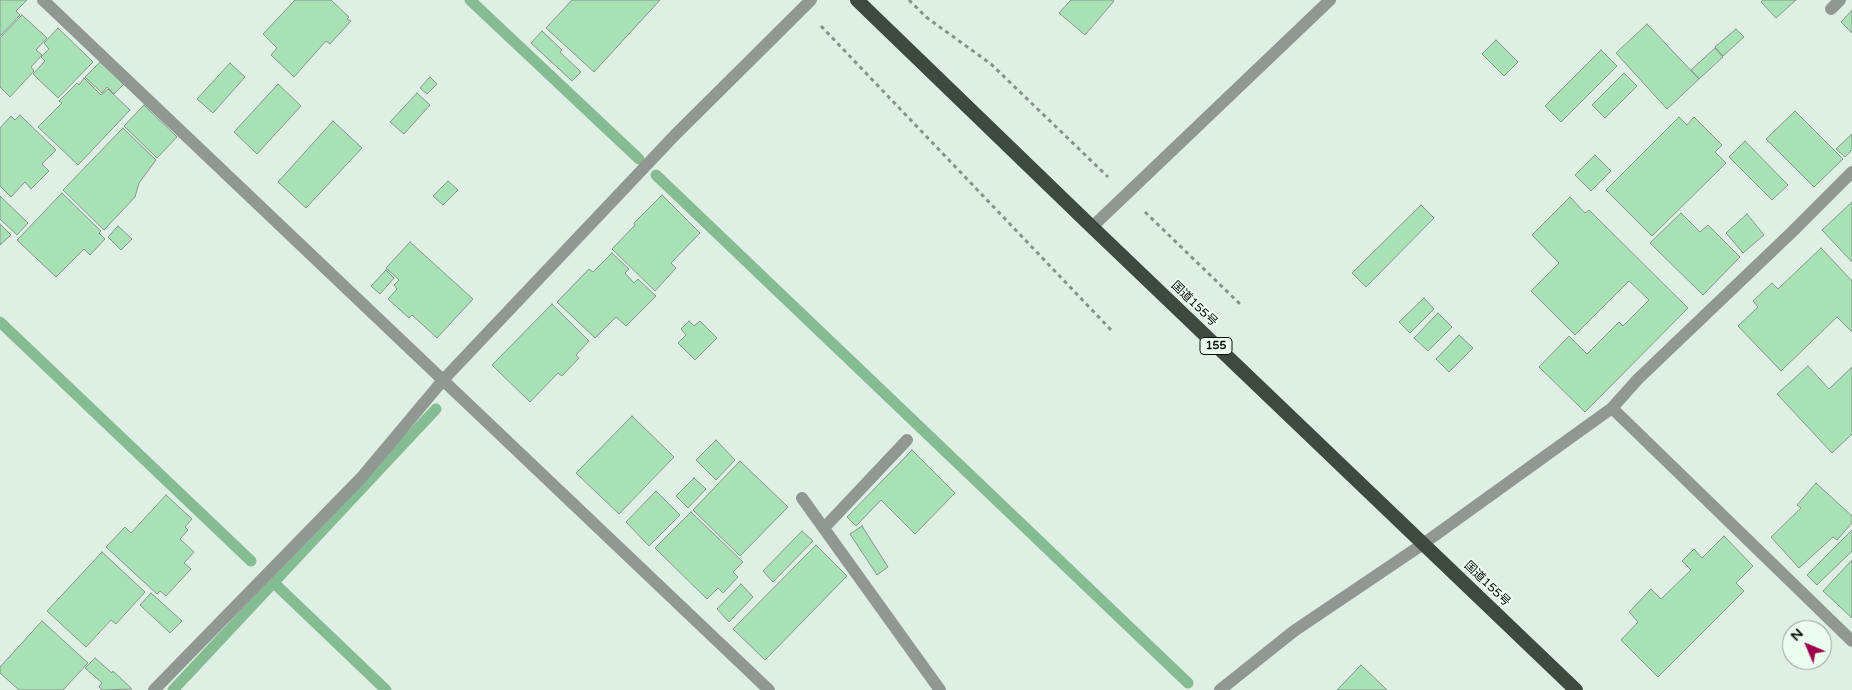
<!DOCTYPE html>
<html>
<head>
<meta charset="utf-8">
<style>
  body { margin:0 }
  #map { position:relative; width:1852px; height:690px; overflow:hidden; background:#dfefe3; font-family:"Varela Round",sans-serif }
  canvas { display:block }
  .north { position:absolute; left:1782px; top:620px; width:50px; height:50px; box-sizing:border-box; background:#ecfdf0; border:1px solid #919d94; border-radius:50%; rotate:315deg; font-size:14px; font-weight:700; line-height:20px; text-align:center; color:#090e0a }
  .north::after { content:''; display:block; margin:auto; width:18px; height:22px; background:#9d034d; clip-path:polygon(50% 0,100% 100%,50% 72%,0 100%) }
</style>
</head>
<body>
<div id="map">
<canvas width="1852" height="690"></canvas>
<div class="north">N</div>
</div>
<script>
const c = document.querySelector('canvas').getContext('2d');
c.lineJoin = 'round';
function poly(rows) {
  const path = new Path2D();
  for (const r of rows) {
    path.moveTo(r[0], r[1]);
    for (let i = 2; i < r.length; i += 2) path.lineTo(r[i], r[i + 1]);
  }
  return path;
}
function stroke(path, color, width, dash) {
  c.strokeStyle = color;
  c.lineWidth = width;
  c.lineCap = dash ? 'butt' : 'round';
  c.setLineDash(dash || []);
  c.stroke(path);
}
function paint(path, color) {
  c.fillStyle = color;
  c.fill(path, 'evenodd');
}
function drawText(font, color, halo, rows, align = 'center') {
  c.font = font + ' "Varela Round","Noto Sans JP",sans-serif';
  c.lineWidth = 4;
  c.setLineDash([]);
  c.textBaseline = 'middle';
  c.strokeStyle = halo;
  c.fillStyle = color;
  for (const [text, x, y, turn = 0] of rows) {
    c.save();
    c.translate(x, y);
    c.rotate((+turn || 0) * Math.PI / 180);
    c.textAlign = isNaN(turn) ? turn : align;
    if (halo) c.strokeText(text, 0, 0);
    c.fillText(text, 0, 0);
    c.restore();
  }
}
const stream = poly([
  [470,0,639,159],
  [656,175,1188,683],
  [0,322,251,561],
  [273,582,386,690],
  [173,690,436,409]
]);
const building = poly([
  [0,0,27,0,16,11,20,15,0,36,0,0],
  [295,0,331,0,349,17,347,19,351,21,330,44,326,41,294,77,271,55,277,48,263,34,295,0],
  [572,0,660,0,594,72,546,28,572,0],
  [1071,0,1112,0,1114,1,1085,35,1059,13,1071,0],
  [1763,0,1796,0,1776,18,1761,2,1763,0],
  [1852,10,1852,33,1841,22,1852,10],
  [22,15,47,38,36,50,42,55,31,67,34,71,10,97,0,87,0,38,22,15],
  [1647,24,1699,79,1667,109,1616,53,1647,24],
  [58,28,93,62,58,98,33,74,45,61,41,57,49,49,44,43,58,28],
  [1736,29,1744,37,1723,56,1715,47,1736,29],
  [542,31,562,50,560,52,581,72,572,81,531,43,542,31],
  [1496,40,1518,62,1504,76,1482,54,1496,40],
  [1715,48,1723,57,1699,79,1691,70,1715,48],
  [1601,50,1617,66,1561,122,1545,106,1601,50],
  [100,62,124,84,114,94,107,87,102,93,85,77,100,62],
  [230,63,245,77,213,113,197,99,230,63],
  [1624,73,1637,86,1605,118,1592,105,1624,73],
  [430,77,437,84,427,94,420,88,430,77],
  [84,78,101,95,108,89,130,110,78,165,38,127,62,103,59,101,77,83,79,85,84,78],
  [278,84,301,106,257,154,234,132,278,84],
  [417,93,430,105,404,134,390,122,417,93],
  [144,105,177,137,157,158,124,126,144,105],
  [1795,111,1843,159,1814,187,1766,139,1795,111],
  [20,115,56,150,42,164,49,171,31,189,25,182,11,197,0,186,0,128,11,116,15,120,20,115],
  [1679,117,1687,125,1694,117,1722,145,1715,152,1726,163,1652,236,1606,190,1679,117],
  [333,121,362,148,306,208,278,182,333,121],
  [123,128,156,160,139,183,135,197,104,230,63,190,123,128],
  [1852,134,1852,150,1845,157,1836,149,1852,134],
  [1745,141,1788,185,1772,200,1729,157,1745,141],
  [1595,155,1611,171,1591,191,1575,175,1595,155],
  [448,181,458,190,443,205,433,196,448,181],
  [62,193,101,231,99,233,105,239,90,255,84,249,56,277,17,240,62,193],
  [662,195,700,233,671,263,676,268,655,291,612,249,635,225,634,223,662,195],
  [0,196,28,223,17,235,0,219,0,196],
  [1570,197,1585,213,1589,210,1688,308,1585,412,1539,367,1569,336,1587,354,1619,322,1623,326,1649,300,1629,281,1575,335,1531,291,1559,263,1532,235,1570,197],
  [1852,202,1852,262,1822,230,1852,202],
  [1421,205,1434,218,1366,287,1352,273,1421,205],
  [1681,213,1700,232,1708,225,1740,257,1703,295,1650,243,1681,213],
  [1747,214,1764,235,1743,253,1726,233,1747,214],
  [0,224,11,235,0,245,0,224],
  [118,226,132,239,121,250,108,237,118,226],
  [410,242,473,299,437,338,412,315,409,318,388,299,397,289,394,285,399,280,386,268,410,242],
  [1821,248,1852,281,1852,332,1837,317,1781,371,1738,326,1758,307,1753,301,1772,283,1778,289,1821,248],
  [612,253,629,269,625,273,634,283,638,279,656,296,626,326,616,317,595,338,557,302,589,269,593,272,612,253],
  [386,270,394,278,380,294,371,286,386,270],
  [1424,298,1434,309,1410,333,1399,322,1424,298],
  [552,304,589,341,576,355,579,358,562,376,558,373,530,402,492,365,552,304],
  [1438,313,1452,327,1428,351,1414,338,1438,313],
  [689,321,694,326,700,321,717,338,695,360,678,343,686,335,681,329,689,321],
  [1459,335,1473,348,1449,372,1436,359,1459,335],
  [1808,366,1829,389,1852,367,1852,434,1832,453,1777,394,1808,366],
  [632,416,674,457,619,514,576,473,632,416],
  [716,440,735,460,716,480,696,460,716,440],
  [912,450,955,493,915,534,881,500,856,526,847,517,912,450],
  [740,461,788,507,740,556,693,510,740,461],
  [694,478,706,489,688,508,676,496,694,478],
  [1816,483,1852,516,1852,523,1837,540,1833,537,1799,568,1771,537,1801,508,1797,505,1816,483],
  [656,491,680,515,649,546,626,522,656,491],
  [166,495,192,519,185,527,188,530,180,539,194,552,184,563,191,569,166,596,160,591,157,594,106,547,125,527,131,533,166,495],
  [691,512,743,562,733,572,738,577,723,593,718,588,707,599,655,548,691,512],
  [862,526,888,567,877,575,850,534,862,526],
  [1852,530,1852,551,1817,585,1807,575,1852,530],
  [802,531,813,541,773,582,763,571,802,531],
  [1724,536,1753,566,1736,583,1744,591,1658,677,1621,640,1638,622,1629,612,1651,589,1661,599,1691,570,1682,561,1694,549,1702,558,1724,536],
  [816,545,847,576,765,660,733,629,816,545],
  [102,552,145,592,116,624,111,620,86,647,47,611,102,552],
  [1852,560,1852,618,1823,591,1852,560],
  [741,584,753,597,729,622,717,609,741,584],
  [151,593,182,621,170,633,140,605,151,593],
  [42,621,88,663,63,690,19,690,0,673,0,667,42,621],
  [95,658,112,673,113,671,132,689,102,690,99,687,102,683,85,668,95,658],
  [1361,665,1387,690,1337,690,1361,665]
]);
const path = poly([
  [909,0,926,17,991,64,1108,177],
  [821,26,1113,332],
  [1145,212,1240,304]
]);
const minor = poly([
  [43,0,769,690],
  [1831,9,1840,0],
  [1612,408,1852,641],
  [802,498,940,690],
  [824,528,907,440],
  [154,690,361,478,444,379,675,135,811,0],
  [1220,690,1294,631,1423,544,1612,408,1638,379,1792,232,1852,172]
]);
const tertiary = poly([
  [1092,227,1330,0]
]);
const trunk = poly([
  [857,0,1092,227,1576,690]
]);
const shields = [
  [1216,346,32]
];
const shieldNames = [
  ["155",1216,346]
];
const streetNames = [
  ["国道155号",1194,304,44],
  ["国道155号",1487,584,44]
];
stroke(stream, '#85bc93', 11);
paint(building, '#a9e1b7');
stroke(building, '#87968b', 1);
stroke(path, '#87938a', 3, [4, 4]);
stroke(minor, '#919893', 12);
stroke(tertiary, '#919893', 12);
stroke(trunk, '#3e4a40', 14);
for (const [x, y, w] of shields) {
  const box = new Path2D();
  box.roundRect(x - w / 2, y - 8.5, w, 17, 4);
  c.fillStyle = '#ecfdf0';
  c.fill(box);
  stroke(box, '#090e0a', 1);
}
drawText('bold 11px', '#090e0a', null, shieldNames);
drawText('12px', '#090e0a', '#ecfdf0', streetNames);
</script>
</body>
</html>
